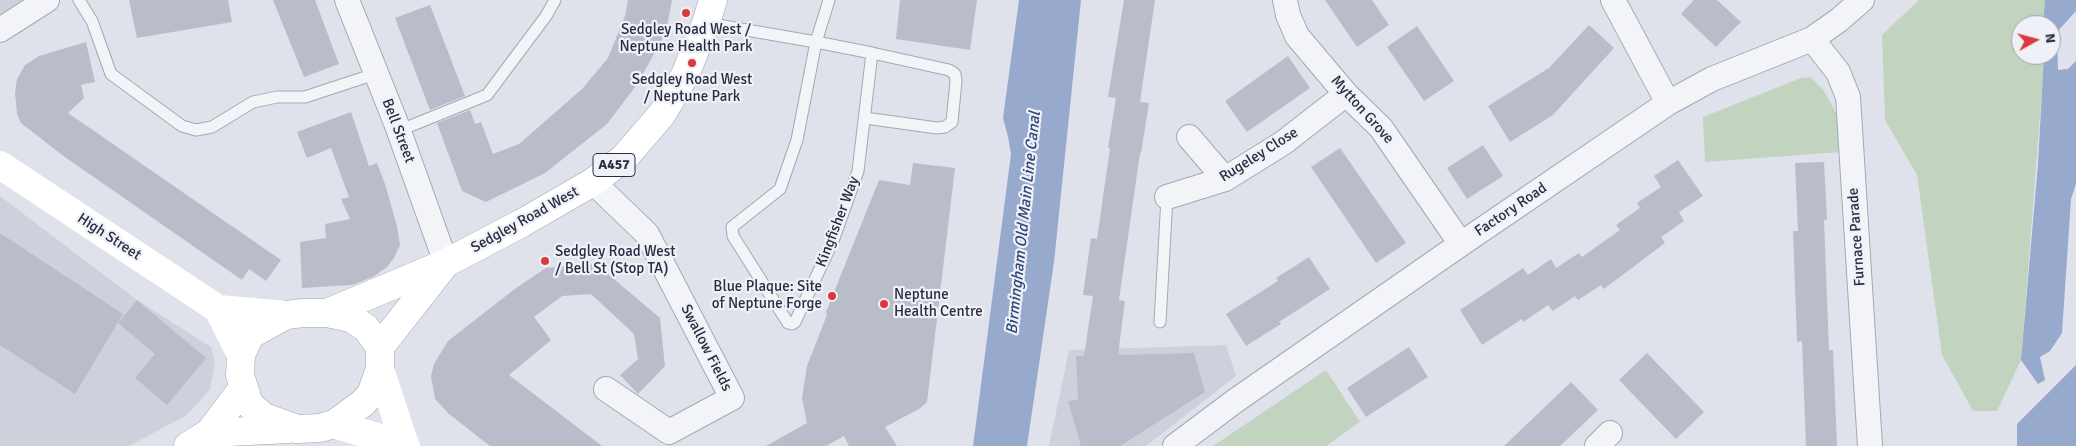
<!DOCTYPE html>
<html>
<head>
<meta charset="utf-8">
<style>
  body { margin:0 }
  #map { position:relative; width:2076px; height:446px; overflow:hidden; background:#dfe2ea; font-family:Signika,sans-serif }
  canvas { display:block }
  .north { position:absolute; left:2011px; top:15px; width:50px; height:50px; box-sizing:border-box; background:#eff1f7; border:1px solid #9fa3af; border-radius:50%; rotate:83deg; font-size:14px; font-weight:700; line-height:20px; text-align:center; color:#272d42 }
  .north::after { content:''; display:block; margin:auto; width:18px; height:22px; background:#d93a3e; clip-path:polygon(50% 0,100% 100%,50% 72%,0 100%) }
</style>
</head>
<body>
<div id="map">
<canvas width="2076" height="446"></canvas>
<div class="north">N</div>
</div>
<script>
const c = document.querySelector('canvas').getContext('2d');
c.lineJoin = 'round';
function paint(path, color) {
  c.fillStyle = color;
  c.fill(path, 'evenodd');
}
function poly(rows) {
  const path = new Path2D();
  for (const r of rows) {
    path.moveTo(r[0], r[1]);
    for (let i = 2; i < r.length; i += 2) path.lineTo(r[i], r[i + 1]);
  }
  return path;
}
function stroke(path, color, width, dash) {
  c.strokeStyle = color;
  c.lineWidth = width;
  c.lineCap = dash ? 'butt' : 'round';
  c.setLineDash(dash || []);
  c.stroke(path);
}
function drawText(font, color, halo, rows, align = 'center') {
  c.font = font + ' Signika,sans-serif';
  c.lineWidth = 4.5;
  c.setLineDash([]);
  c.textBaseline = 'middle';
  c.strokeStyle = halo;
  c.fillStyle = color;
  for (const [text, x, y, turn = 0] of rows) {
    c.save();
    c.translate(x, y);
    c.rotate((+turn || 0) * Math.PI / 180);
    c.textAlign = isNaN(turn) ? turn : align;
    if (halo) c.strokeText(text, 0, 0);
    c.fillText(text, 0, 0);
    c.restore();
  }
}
const built = poly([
  [0,0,23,0,0,15],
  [0,196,137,300,211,347,215,363,210,389,187,415,129,446,0,446],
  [1226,345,1236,376,1146,446,1049,446,1069,350]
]);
const green = poly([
  [1919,0,2045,0,2043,25,2021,25,2021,55,2044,55,2044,65,2021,360,1997,411,1973,411,1942,355,1917,175,1885,120,1882,35],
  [1811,77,1824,91,1836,113,1841,152,1705,162,1703,117,1801,78],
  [1326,370,1360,422,1326,446,1213,446]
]);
const water = poly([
  [1019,0,1081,0,1054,262,1027,446,973,446,1011,154,1008,137,1003,118],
  [2045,0,2076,0,2076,11,2057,32,2058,70,2068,69,2076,61,2076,184,2071,199,2062,333,2050,351,2040,357,2045,380,2038,384,2021,360,2038,164,2044,55,2051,55,2051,25,2043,25],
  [2076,365,2076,446,2017,446,2017,424]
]);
const building = poly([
  [129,0,228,0,232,22,137,38],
  [273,0,315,0,339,64,304,77],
  [628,0,672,0,666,32,638,83,607,124,545,173,486,202,462,191,437,123,470,110,475,124,481,122,493,154,519,144,582,89,608,58,625,16],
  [900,0,977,0,970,50,896,39],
  [1124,0,1155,0,1140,102,1149,103,1141,153,1140,153,1119,300,1125,301,1118,355,1194,353,1205,392,1120,446,1081,446,1068,401,1078,400,1076,356,1084,356,1093,296,1083,295,1091,238,1097,239,1110,148,1108,148,1116,98,1108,97],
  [1325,0,1372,0,1389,25,1357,47],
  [1694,0,1717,0,1741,22,1716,47,1681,14],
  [430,5,465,96,430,110,395,18],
  [1589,25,1614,48,1553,115,1510,142,1488,106,1549,68],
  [1417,26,1454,81,1424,101,1387,47],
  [86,42,95,82,81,85,84,98,68,113,281,260,266,281,249,269,242,280,62,155,21,123,17,114,15,93,17,79,25,65,39,56],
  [1288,56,1310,88,1247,132,1225,101],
  [351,112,369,166,377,163,385,184,397,226,400,245,394,258,387,267,373,277,352,285,302,288,300,242,326,238,325,224,350,219,341,199,349,197,331,148,307,158,297,132],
  [1483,145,1503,176,1467,199,1447,168],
  [1340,148,1406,243,1376,263,1311,167],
  [1678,160,1703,196,1679,212,1684,221,1661,237,1665,243,1604,289,1601,285,1578,300,1575,296,1553,311,1548,305,1523,322,1522,319,1482,345,1460,310,1523,268,1528,275,1551,259,1556,268,1579,253,1582,257,1620,230,1616,225,1640,208,1637,203,1661,187,1654,176],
  [1824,162,1827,220,1824,220,1829,350,1833,350,1837,446,1806,446,1802,341,1797,342,1793,231,1798,231,1795,163],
  [913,163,955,168,927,402,919,409,885,427,897,446,849,446,844,436,826,446,766,446,807,423,802,398,807,366,827,315,826,312,879,180,910,185],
  [0,233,123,314,75,394,0,345],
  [1309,257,1330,289,1279,322,1281,324,1246,346,1226,314,1278,281,1276,278],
  [596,264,660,318,665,366,638,394,620,375,638,359,634,334,591,294,562,296,534,317,551,340,509,375,602,446,490,446,449,414,435,399,431,376,434,364,448,341,516,288,546,268],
  [137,300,206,358,167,405,135,378,155,354,118,323],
  [1409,347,1428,377,1366,417,1347,388],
  [1647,353,1704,412,1676,439,1619,380],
  [1571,382,1598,410,1560,446,1504,446]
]);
const service = poly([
  [79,0,92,21,111,74,182,126,196,130,212,127,253,102,277,97,305,97,375,74],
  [706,23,816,42,829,0],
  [865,118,937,128,945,127,952,122,956,81,955,74,949,70,872,53,816,42,797,140,780,189,732,227,733,236,788,323,792,324,795,322,833,241,858,171,872,53],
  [398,131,487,95,546,16,555,0],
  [1160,322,1167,197]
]);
const minor = poly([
  [347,0,396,123,446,263],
  [1285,0,1288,15,1297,36,1346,94,1381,128,1461,244],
  [1613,0,1668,103],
  [0,30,47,0],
  [1812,39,1838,72,1848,97,1870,446],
  [1189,137,1225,179],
  [593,182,647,234,732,398,669,432,606,389],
  [1167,197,1225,179,1283,143,1346,94],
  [1175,446,1235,401,1461,244,1668,103,1712,79,1812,39,1839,20,1862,0],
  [1597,446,1610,433]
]);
const secondary = poly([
  [0,165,218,309,286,315],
  [218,309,241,355],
  [380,369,405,445],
  [334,424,406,446]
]);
const primary = poly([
  [303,313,327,313,351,318,366,328,380,347,380,369,371,394,363,403,334,424,320,428,297,429,264,417,249,404,240,375,241,355,250,335,286,315,303,313],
  [327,313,446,263,522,223,593,182,624,158,662,114,685,75,706,23,713,0],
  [380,347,445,264],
  [209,433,288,429],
  [188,446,209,433,243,388]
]);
const markers = [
  [686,13,5,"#d93a3e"],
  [692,63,5,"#d93a3e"],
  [545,261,5,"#d93a3e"],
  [832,296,5,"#d93a3e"],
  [884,304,5,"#d93a3e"]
];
const shields = [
  [614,165,42]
];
const shieldNames = [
  ["A457",614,165]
];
const poiNames = [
  ["Sedgley Road West /",686,30],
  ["Neptune Health Park",686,47],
  ["Sedgley Road West",692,80],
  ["/ Neptune Park",692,97],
  ["Sedgley Road West",555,252,"left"],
  ["/ Bell St (Stop TA)",555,269,"left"],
  ["Blue Plaque: Site",822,287,"right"],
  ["of Neptune Forge",822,304,"right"],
  ["Neptune",894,295,"left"],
  ["Health Centre",894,312,"left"]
];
const streetNames = [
  ["Mytton Grove",1362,110,48],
  ["Bell Street",398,131,69],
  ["Rugeley Close",1259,155,-32],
  ["Factory Road",1511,210,-34],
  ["Sedgley Road West",525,220,-29],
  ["Kingfisher Way",838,222,-69],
  ["High Street",109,237,33],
  ["Furnace Parade",1857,237,-94],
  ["Swallow Fields",706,348,63]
];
const waterNames = [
  ["Birmingham Old Main Line Canal",1024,223,-84]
];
paint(built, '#cdd1dc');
paint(green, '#c2d4c0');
paint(water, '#97aacd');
paint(building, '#b9bdca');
stroke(service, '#a4a8b4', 13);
stroke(minor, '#a4a8b4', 26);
stroke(primary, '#9ea4b6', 29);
stroke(service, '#f2f4f8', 11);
stroke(minor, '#f2f4f8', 24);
stroke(secondary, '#fff', 28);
stroke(primary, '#fff', 28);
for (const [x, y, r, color] of markers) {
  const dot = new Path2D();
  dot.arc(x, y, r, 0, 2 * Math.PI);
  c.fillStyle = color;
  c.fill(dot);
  stroke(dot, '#eff1f7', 2);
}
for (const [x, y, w] of shields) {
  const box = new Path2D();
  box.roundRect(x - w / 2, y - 11.5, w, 23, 4);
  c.fillStyle = '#eff1f7';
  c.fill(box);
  stroke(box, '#272d42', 1);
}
drawText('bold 14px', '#272d42', null, shieldNames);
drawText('15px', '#272d42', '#eff1f7', poiNames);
drawText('15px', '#272d42', '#eff1f7', streetNames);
drawText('italic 16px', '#2e4679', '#eff1f7', waterNames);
</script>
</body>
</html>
